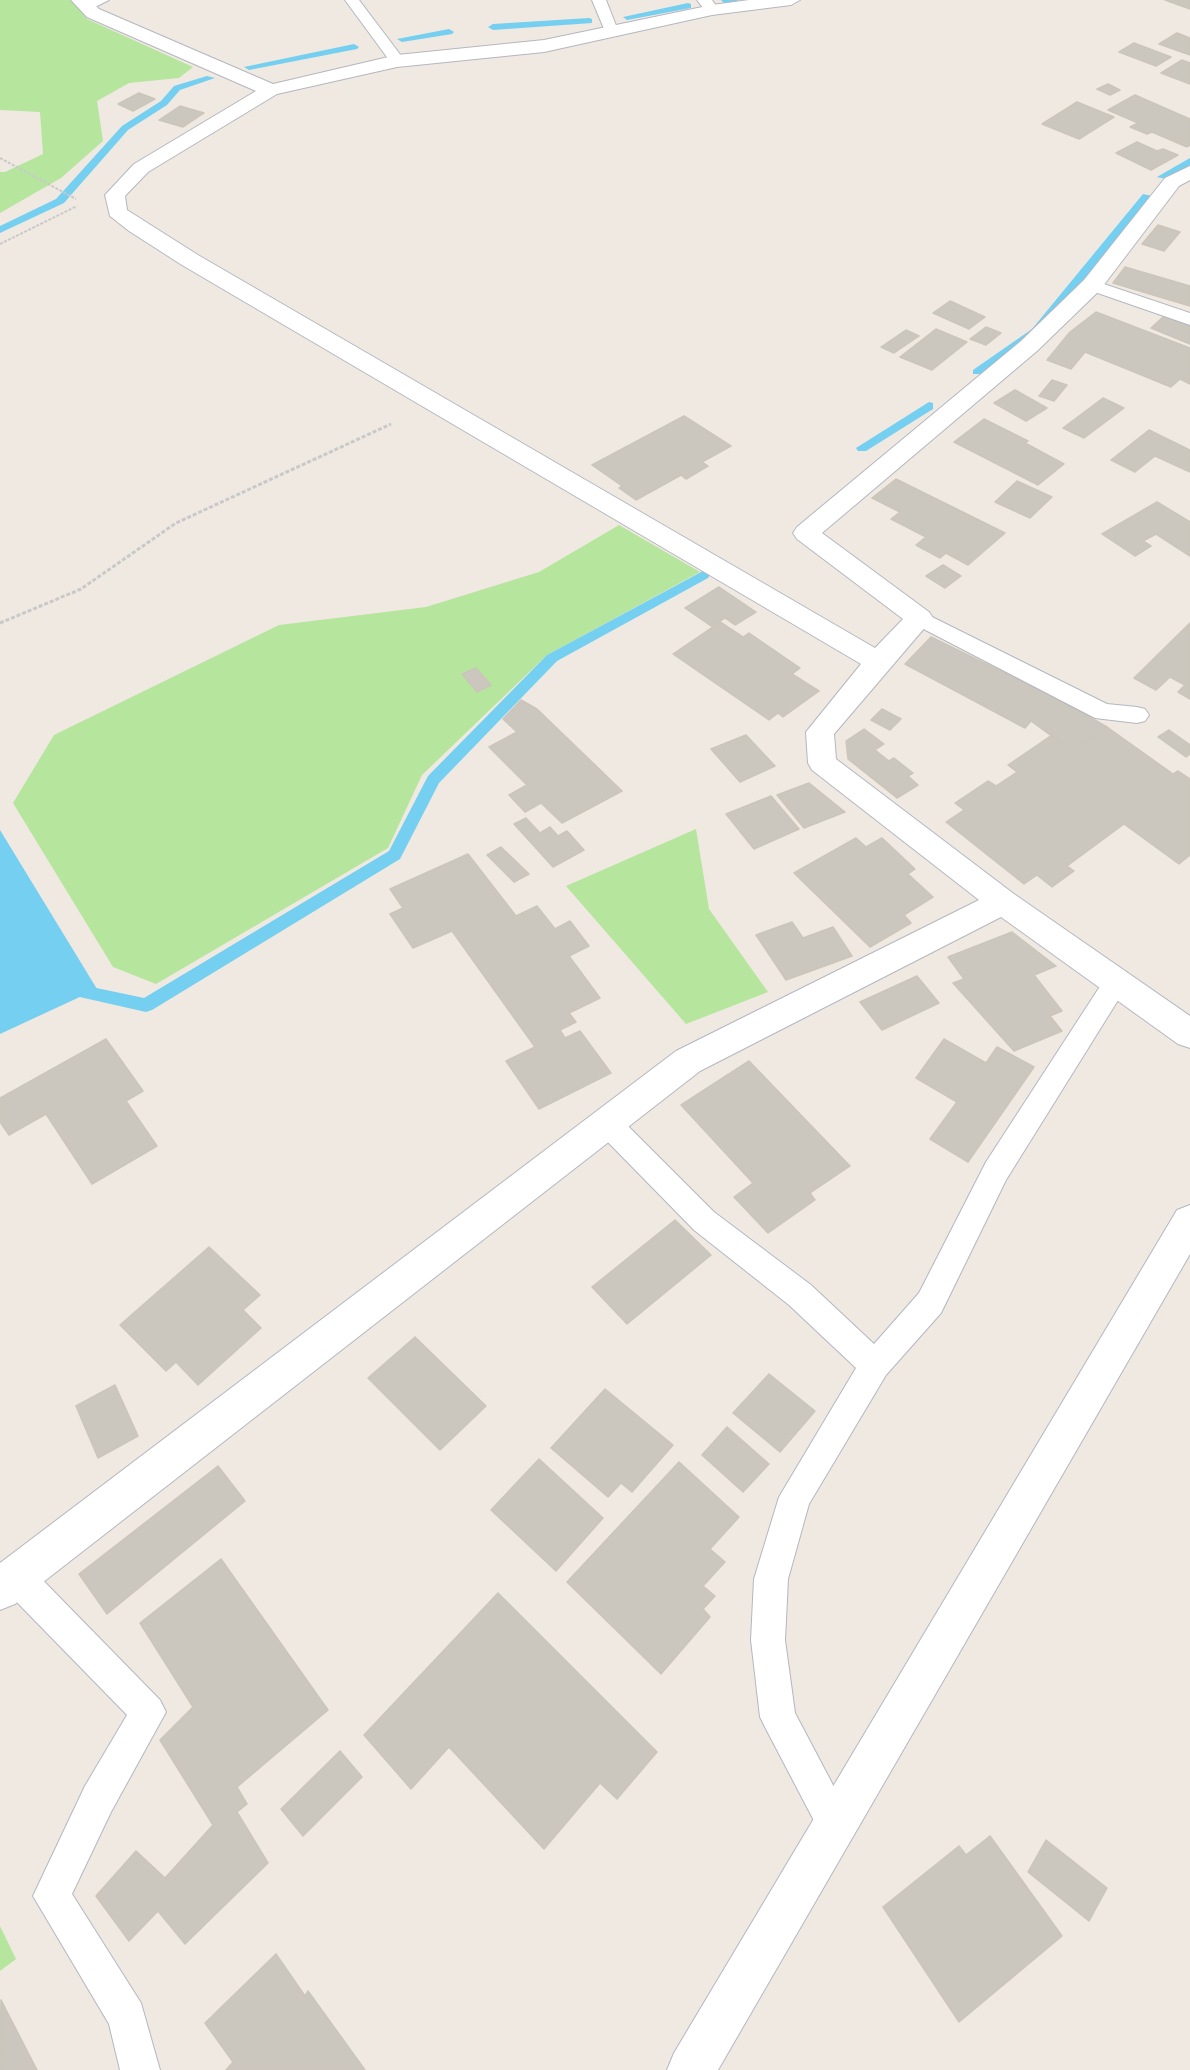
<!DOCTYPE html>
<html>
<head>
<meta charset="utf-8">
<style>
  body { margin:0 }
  canvas { display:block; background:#efe9e1 }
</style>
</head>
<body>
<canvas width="1190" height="2070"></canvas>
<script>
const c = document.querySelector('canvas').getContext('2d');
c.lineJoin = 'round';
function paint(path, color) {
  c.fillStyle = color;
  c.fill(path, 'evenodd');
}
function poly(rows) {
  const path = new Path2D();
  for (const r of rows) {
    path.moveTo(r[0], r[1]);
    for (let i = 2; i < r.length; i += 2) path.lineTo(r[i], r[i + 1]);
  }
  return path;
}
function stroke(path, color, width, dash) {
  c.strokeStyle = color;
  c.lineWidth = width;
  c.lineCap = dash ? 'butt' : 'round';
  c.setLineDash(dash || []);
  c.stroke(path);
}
const green = poly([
  [0,0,72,0,87,19,193,67,179,78,129,83,97,101,103,141,61,178,0,213,0,172,5,172,43,154,40,112,0,110],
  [619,525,700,572,547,655,422,775,388,848,156,984,113,967,13,803,54,735,279,625,426,607,539,572],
  [696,829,709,909,768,992,686,1024,566,886],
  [0,1926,16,1959,0,1971]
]);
const water = poly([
  [0,830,97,989,0,1034]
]);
const stream = poly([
  [721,0,740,0,725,4,721,0],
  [688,3,691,4,691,8,627,20,623,17,688,3],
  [589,18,592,19,592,23,493,30,488,27,493,24,589,18],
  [449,29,454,32,452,34,402,42,397,39,449,29],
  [354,44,359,47,357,49,249,70,244,67,354,44],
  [207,76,215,78,180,90,167,105,128,130,64,203,0,233,0,226,56,199,122,126,161,101,174,86,207,76],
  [1190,158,1190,165,1166,179,1157,177,1190,158],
  [1143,194,1152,196,1040,333,981,374,973,374,973,370,1032,329,1143,194],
  [929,402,933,403,933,409,866,451,858,451,856,448,929,402],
  [703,571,710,575,708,578,557,661,439,783,400,859,152,1010,146,1012,62,993,60,988,62,983,68,982,144,998,389,851,428,776,547,655,703,571]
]);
const building = poly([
  [1165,0,1190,0,1190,9,1165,0],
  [1177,33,1190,38,1190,55,1159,44,1177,33],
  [1134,43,1171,57,1156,66,1119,52,1134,43],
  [1182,60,1190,63,1190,84,1161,73,1182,60],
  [1108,84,1120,90,1110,95,1097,89,1108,84],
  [139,93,155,99,133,111,118,104,139,93],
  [1135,95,1190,119,1190,145,1187,147,1152,132,1147,134,1130,127,1138,123,1108,110,1135,95],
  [1077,102,1114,117,1079,139,1042,124,1077,102],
  [180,106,204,113,183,127,159,120,180,106],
  [1137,142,1157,151,1163,149,1178,155,1151,170,1116,153,1137,142],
  [1158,225,1180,232,1164,251,1142,244,1158,225],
  [1125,267,1190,286,1190,306,1113,283,1125,267],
  [950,301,985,317,969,329,933,313,950,301],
  [1096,312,1190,348,1190,384,1180,379,1171,387,1085,352,1071,369,1047,360,1070,332,1096,312],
  [1164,316,1190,326,1190,344,1151,328,1164,316],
  [986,327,1001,333,986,345,970,339,986,327],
  [936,329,967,342,932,370,900,357,936,329],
  [906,330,919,336,894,353,881,347,906,330],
  [1052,380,1067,385,1054,401,1039,396,1052,380],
  [1015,390,1047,408,1026,421,994,403,1015,390],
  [1103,398,1124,408,1084,438,1063,428,1103,398],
  [684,416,731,446,702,462,708,466,686,479,681,475,636,500,619,488,622,486,592,465,684,416],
  [984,419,1028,441,1025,443,1064,464,1038,485,954,442,984,419],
  [1149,430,1190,450,1190,472,1155,456,1135,472,1111,460,1149,430],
  [896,479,1005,533,968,565,946,553,940,558,916,545,926,537,891,519,900,512,872,498,896,479],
  [1017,481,1052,497,1030,518,995,502,1017,481],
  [1157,502,1190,522,1190,556,1156,534,1143,541,1151,546,1135,556,1102,534,1157,502],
  [943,565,961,576,945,588,926,576,943,565],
  [719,587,756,612,735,625,725,618,711,626,685,608,719,587],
  [720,622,743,637,749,633,800,668,792,674,819,691,783,717,778,713,769,720,673,654,720,622],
  [1190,623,1190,699,1178,692,1185,685,1170,677,1156,690,1134,678,1190,623],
  [931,637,1054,697,1107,727,1072,751,1031,721,1025,728,905,664,931,637],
  [476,668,491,685,477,692,462,674,476,668],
  [521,700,537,709,622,791,562,823,541,803,525,812,509,795,527,785,489,747,517,732,503,719,521,700],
  [882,709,901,719,890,730,871,720,882,709],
  [1107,727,1173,774,1178,771,1190,779,1190,855,1179,864,1124,824,1067,866,1074,871,1052,887,1037,875,1024,884,946,822,964,810,955,803,988,781,996,786,1017,772,1008,765,1052,735,1072,751,1107,727],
  [864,729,884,744,875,750,889,761,894,758,913,773,908,776,918,785,897,798,848,759,846,741,864,729],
  [1169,730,1190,745,1190,754,1186,757,1158,737,1169,730],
  [746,735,775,766,740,782,711,749,746,735],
  [809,783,845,812,804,828,777,795,809,783],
  [771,796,799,829,754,849,726,814,771,796],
  [526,818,540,833,550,827,558,836,567,831,584,850,553,867,514,824,526,818],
  [856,838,866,847,882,838,915,869,908,874,933,897,904,915,911,923,870,947,794,873,856,838],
  [501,847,529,874,514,882,487,855,501,847],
  [468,854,516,916,537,906,555,929,570,921,589,946,569,956,600,998,569,1013,576,1022,560,1030,565,1038,580,1031,611,1073,539,1109,506,1061,535,1047,452,931,413,948,390,914,403,908,390,889,468,854],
  [792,922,803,938,833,927,852,956,786,980,756,935,792,922],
  [1012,932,1056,966,1034,975,1062,1011,1050,1016,1062,1031,1014,1051,953,983,964,979,948,957,1012,932],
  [917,976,939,1003,882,1030,860,1002,917,976],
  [106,1039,143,1091,126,1101,157,1146,92,1184,46,1114,9,1135,0,1122,0,1098,106,1039],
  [944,1039,986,1063,997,1047,1034,1067,968,1162,930,1139,957,1102,916,1078,944,1039],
  [749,1061,850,1166,810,1193,815,1200,768,1233,734,1197,753,1183,681,1105,749,1061],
  [675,1220,711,1255,627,1324,592,1287,675,1220],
  [209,1247,260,1295,243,1310,261,1328,198,1385,176,1362,166,1371,120,1325,209,1247],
  [415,1337,486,1406,440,1450,368,1378,415,1337],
  [769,1374,815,1411,780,1452,733,1413,769,1374],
  [115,1385,138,1436,98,1458,76,1406,115,1385],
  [605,1389,673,1445,632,1492,621,1483,608,1497,551,1448,605,1389],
  [727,1427,769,1464,743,1492,702,1455,727,1427],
  [539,1459,603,1518,556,1571,491,1510,539,1459],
  [679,1462,739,1517,710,1549,725,1562,703,1586,715,1596,703,1609,710,1617,661,1674,567,1582,679,1462],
  [218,1466,245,1501,107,1614,79,1574,218,1466],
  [221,1559,328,1710,237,1787,247,1804,237,1812,268,1863,185,1944,158,1911,129,1941,96,1896,136,1851,165,1878,213,1825,160,1740,193,1707,140,1623,221,1559],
  [498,1593,657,1752,617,1799,600,1783,544,1849,449,1747,411,1789,364,1735,498,1593],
  [340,1751,362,1777,303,1836,281,1809,340,1751],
  [990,1836,1062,1936,959,2022,883,1907,959,1846,966,1855,990,1836],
  [1046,1840,1107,1888,1089,1921,1028,1872,1046,1840],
  [276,1954,305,1996,308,1991,365,2070,226,2070,233,2062,205,2023,276,1954],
  [1,2000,37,2070,0,2070,1,2000]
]);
const pathFar1 = poly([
  [0,158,76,199],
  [0,244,77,206]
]);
const path = poly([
  [0,623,81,589,176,523,391,424]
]);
const service = poly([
  [89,0,109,0,91,9,81,9,79,6,81,3,89,0],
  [345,0,359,0,405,61,402,64,392,64,345,0],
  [592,0,606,0,619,33,617,36,607,36,592,0],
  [697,0,712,0,719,10,717,13,707,13,697,0],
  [1092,280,1190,313,1190,325,1086,289,1083,285,1092,280],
  [920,611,1107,704,1137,707,1145,709,1149,715,1145,721,1137,723,1095,718,912,623,909,618,912,613,920,611],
  [1117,970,1126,974,1130,981,1006,1180,941,1313,886,1375,809,1504,788,1579,785,1640,795,1713,853,1823,848,1836,835,1841,822,1836,766,1729,760,1717,751,1640,754,1579,779,1497,856,1368,789,1305,694,1230,597,1131,593,1123,597,1115,607,1111,617,1115,714,1212,811,1285,874,1344,919,1293,986,1162,1108,974,1117,970],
  [16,1560,28,1565,160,1700,166,1712,111,1812,72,1894,141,2003,160,2070,120,2070,109,2024,33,1896,85,1786,127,1715,4,1589,0,1575,4,1565,16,1560]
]);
const minor = poly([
  [71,0,90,0,99,9,273,84,397,55,544,40,712,5,749,0,800,0,791,5,712,15,544,52,397,67,277,94,148,172,125,196,127,210,198,255,875,648,903,619,797,539,793,533,797,527,1021,341,1084,280,1165,178,1190,166,1190,180,1179,186,1100,290,1037,351,822,533,929,612,933,618,834,734,836,759,1014,894,1190,1016,1190,1048,1178,1044,1001,917,700,1071,15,1604,0,1610,0,1563,676,1051,979,900,812,770,808,763,806,732,861,664,182,265,129,231,110,216,105,195,134,164,256,91,87,17,71,0]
]);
const tertiary = poly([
  [1190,1205,1190,1254,718,2070,667,2070,674,2053,1177,1210,1190,1205]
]);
paint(green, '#b6e59e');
paint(water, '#75cff0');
paint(stream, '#75cff0');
paint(building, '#cbc7bf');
stroke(building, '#cbc5ba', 1.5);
stroke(service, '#b4b7c1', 2);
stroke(minor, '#b4b7c1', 2);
stroke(tertiary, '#b4b7c1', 2);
stroke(pathFar1, '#c9c9c9', 2, [3, 1.5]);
stroke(path, '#c9c9c9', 3, [4, 2]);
paint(service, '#fff');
paint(minor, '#fff');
paint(tertiary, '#fff');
</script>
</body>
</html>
